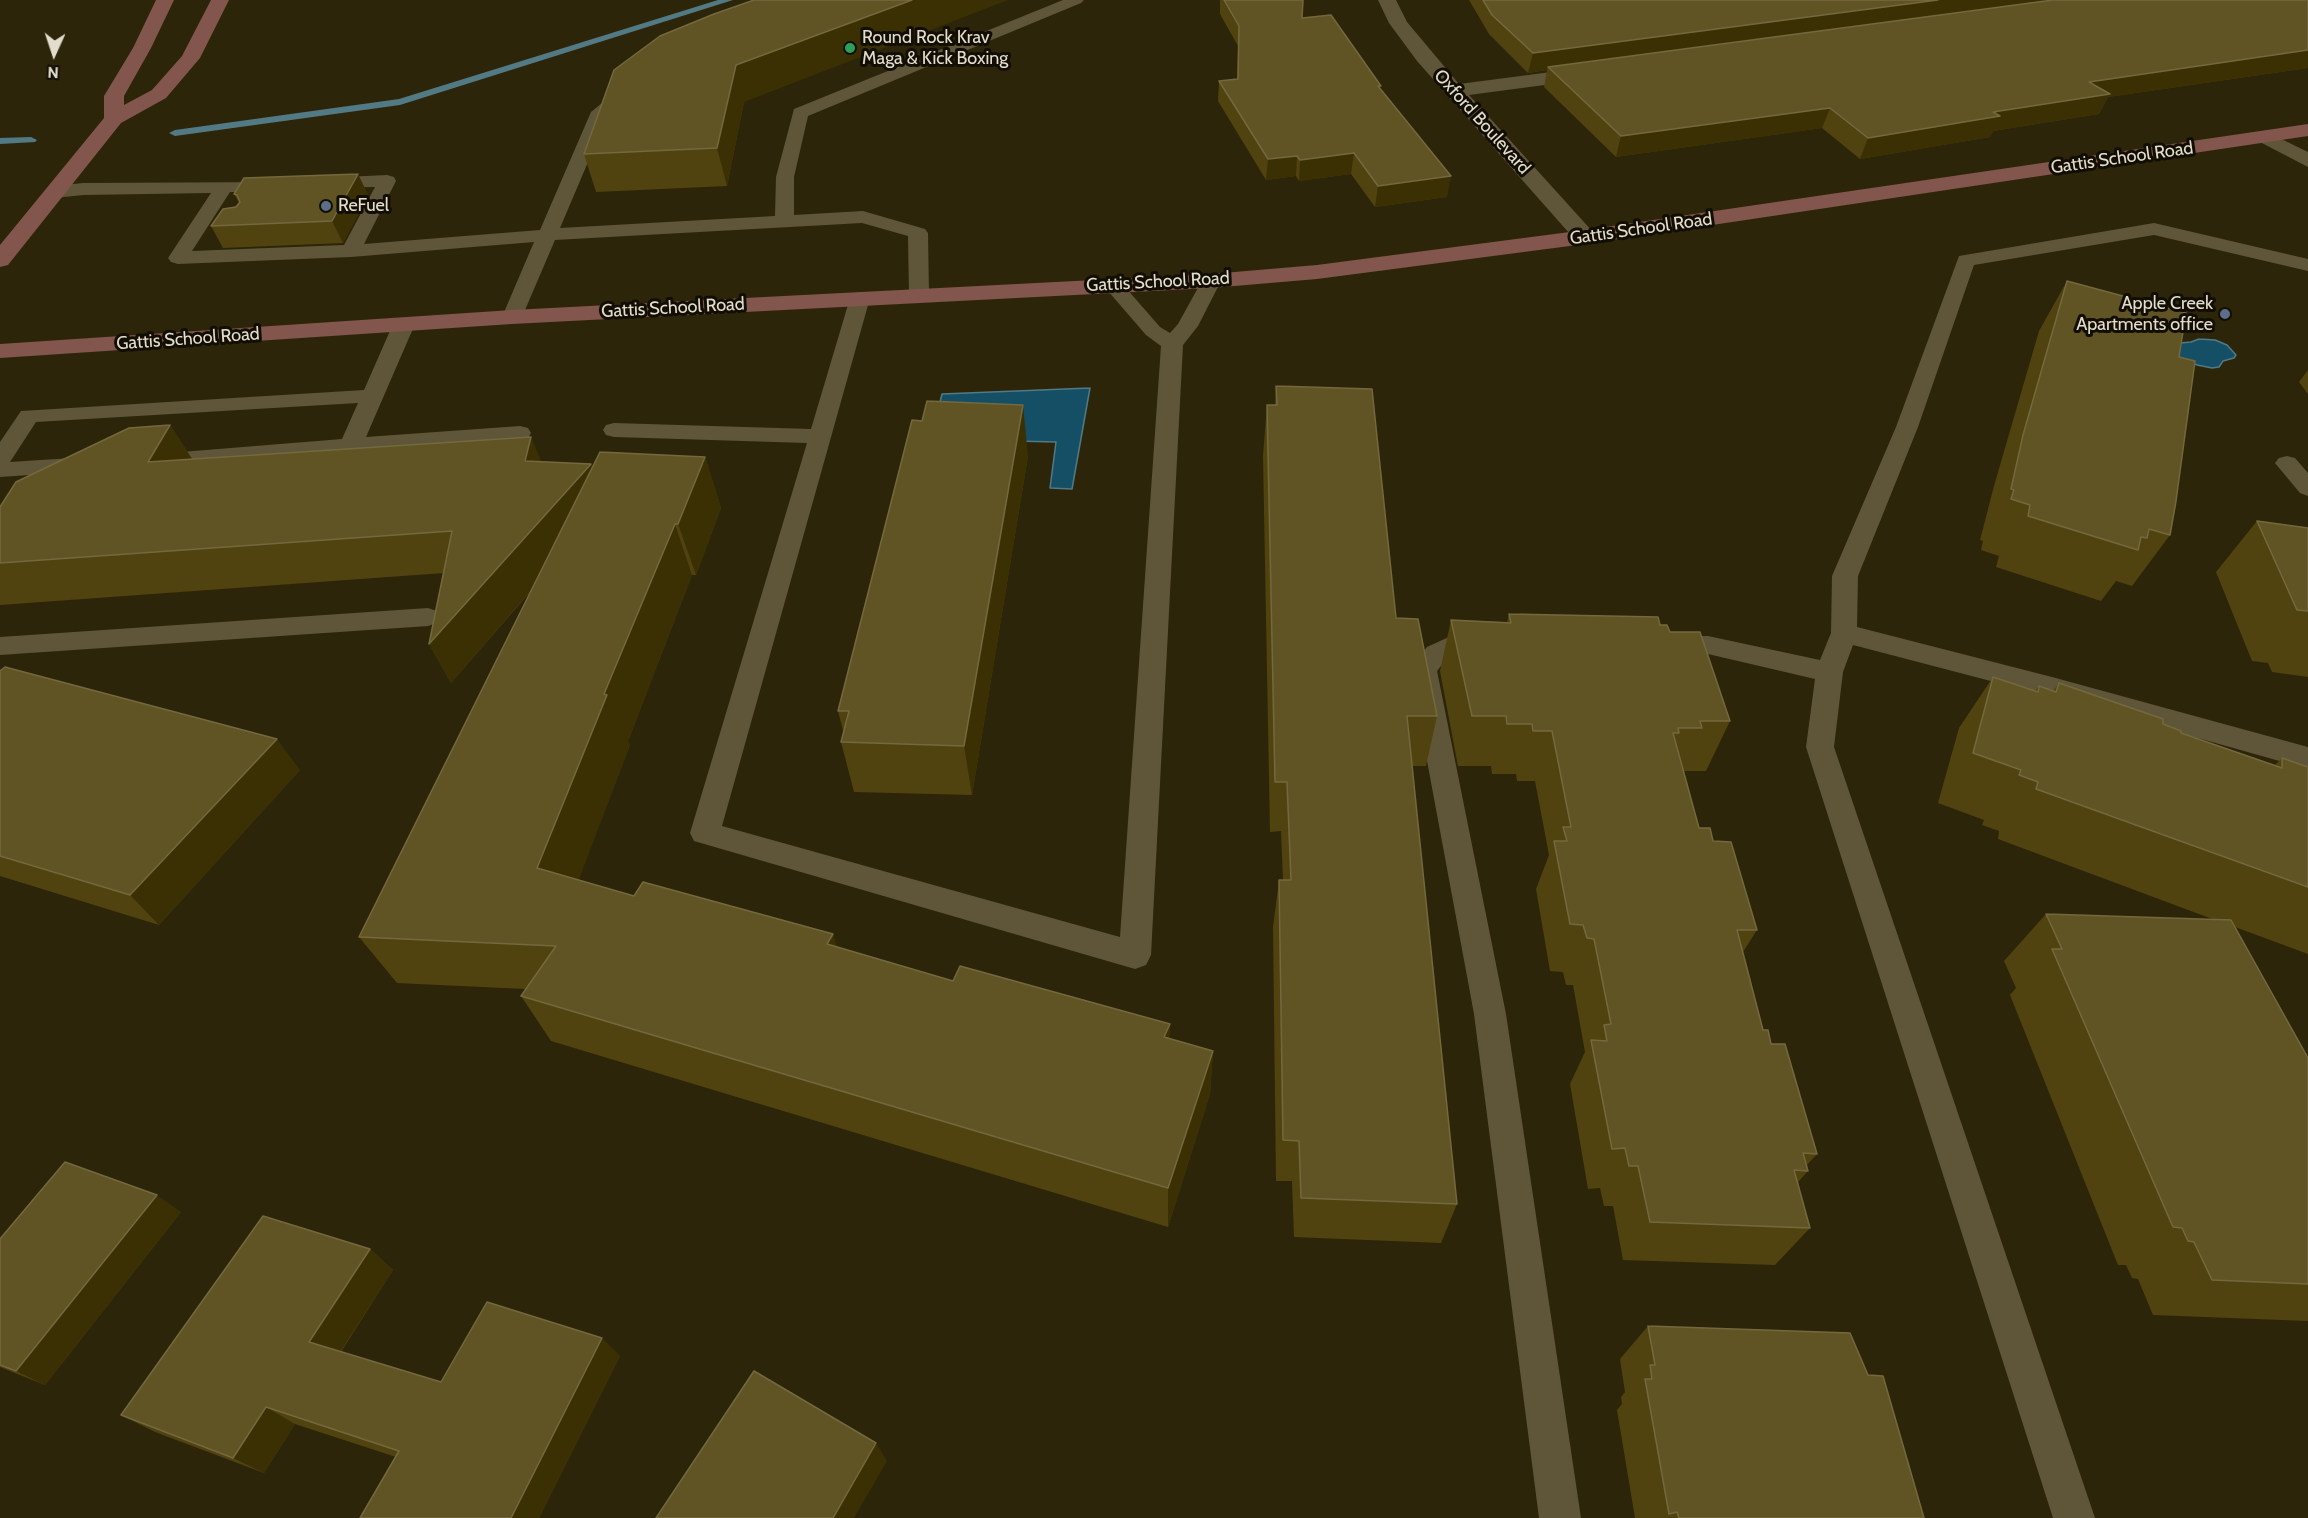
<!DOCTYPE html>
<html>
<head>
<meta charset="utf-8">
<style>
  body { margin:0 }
  #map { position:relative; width:2308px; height:1518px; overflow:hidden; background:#2d2509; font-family:Cabin,sans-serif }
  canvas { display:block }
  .north { position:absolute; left:24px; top:24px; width:60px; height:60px; -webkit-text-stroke:4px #120e04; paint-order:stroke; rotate:183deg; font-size:16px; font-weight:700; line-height:24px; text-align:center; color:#e2ddcd }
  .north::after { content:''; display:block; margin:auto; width:21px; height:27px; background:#e2ddcd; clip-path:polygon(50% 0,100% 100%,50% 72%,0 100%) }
</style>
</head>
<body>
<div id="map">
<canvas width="2308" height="1518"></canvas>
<div class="north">N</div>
</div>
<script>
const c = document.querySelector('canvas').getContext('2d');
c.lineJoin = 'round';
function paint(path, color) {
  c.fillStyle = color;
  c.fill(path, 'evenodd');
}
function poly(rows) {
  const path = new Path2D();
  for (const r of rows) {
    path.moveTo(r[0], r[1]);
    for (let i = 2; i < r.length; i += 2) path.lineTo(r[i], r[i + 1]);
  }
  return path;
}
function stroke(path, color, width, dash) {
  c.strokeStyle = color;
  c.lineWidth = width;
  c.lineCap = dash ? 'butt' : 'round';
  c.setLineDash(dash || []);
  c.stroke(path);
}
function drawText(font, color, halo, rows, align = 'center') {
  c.font = font + ' Cabin,sans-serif';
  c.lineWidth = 6;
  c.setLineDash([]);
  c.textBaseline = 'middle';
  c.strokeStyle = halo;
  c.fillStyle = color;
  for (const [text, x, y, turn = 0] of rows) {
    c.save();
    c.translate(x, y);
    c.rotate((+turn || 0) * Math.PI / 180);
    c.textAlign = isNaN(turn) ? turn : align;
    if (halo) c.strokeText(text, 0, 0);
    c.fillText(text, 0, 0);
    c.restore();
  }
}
const water = poly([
  [2199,339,2215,340,2227,345,2236,355,2234,358,2223,361,2219,367,2212,368,2197,365,2177,356,2180,343,2191,342,2199,339],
  [1090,388,1072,489,1050,488,1056,442,931,439,942,394,1090,388]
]);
const stream = poly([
  [718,0,733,0,400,105,175,136,169,133,175,130,399,99,718,0],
  [31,137,37,140,35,142,0,144,0,138,31,137]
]);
const service = poly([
  [1063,0,1084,0,1081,3,808,116,794,177,794,215,863,211,925,229,928,233,929,295,926,299,919,301,912,299,909,295,908,236,862,223,555,240,522,317,519,321,512,323,505,321,502,317,534,242,351,257,178,264,171,262,168,258,211,193,83,195,55,198,48,196,46,192,48,188,55,186,83,183,284,182,286,186,284,190,277,192,230,192,192,251,344,245,375,187,316,188,314,184,316,180,323,178,387,175,394,177,396,181,364,244,540,230,591,112,613,94,619,93,625,94,628,98,608,115,560,228,775,216,776,177,794,109,1063,0],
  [2154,223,2308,259,2308,271,2154,235,1974,265,1918,427,1858,576,1857,627,2052,677,2308,747,2308,769,2052,697,1853,645,1843,672,1834,747,2095,1518,2053,1518,1806,747,1815,679,1708,654,1665,654,1656,652,1652,645,1656,638,1665,636,1708,636,1820,660,1831,633,1832,576,1896,427,1959,256,2154,223],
  [1211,275,1218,277,1221,281,1198,326,1183,345,1151,955,1146,965,1135,969,694,841,690,833,807,443,614,437,606,435,603,430,606,425,614,423,811,429,850,298,853,294,860,292,867,294,870,298,722,826,1120,937,1161,346,1146,335,1102,284,1105,280,1119,280,1160,327,1170,333,1178,324,1204,277,1211,275],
  [404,318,411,320,415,324,366,437,520,426,528,428,531,433,528,438,152,467,144,465,140,460,144,455,342,439,358,403,36,422,10,462,88,457,96,459,100,464,96,469,88,471,0,477,0,442,21,411,364,390,393,324,397,320,404,318],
  [2287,456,2295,458,2308,473,2308,496,2300,493,2275,463,2279,458,2287,456],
  [428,608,437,611,441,617,437,623,428,626,0,655,0,637,428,608],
  [1462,631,1490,634,1494,641,1490,648,1481,650,1466,650,1445,661,1437,671,1506,1014,1581,1518,1539,1518,1474,1014,1410,669,1427,647,1462,631]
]);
const minor = poly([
  [1378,0,1396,0,1407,22,1459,84,1590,67,1597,69,1600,73,1597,77,1590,79,1469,95,1593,232,1596,237,1593,242,1585,244,1577,242,1417,61,1389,23,1378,0]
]);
const tertiary = poly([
  [2265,131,2308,152,2308,167,2258,141,2255,137,2258,133,2265,131]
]);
const secondary = poly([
  [156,0,174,0,151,48,124,96,124,105,152,90,182,56,211,0,229,0,200,58,166,98,121,123,8,265,0,267,0,245,104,118,104,96,133,48,156,0],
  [2308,124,2308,136,1585,244,1317,279,1211,288,512,324,0,358,0,344,512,310,1211,274,1317,265,1585,230,2308,124]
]);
const wall = poly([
  [1220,0,1303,0,1302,18,1380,89,1447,197,1375,207,1351,174,1299,181,1296,176,1266,180,1218,101,1219,81,1237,79,1238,46,1220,14],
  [1469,0,2308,0,2308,68,2108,97,2099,114,1993,131,1990,137,1860,159,1822,128,1616,157,1544,87,1547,70,1528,73,1489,34],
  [744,102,727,186,596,192,584,154],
  [358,174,368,195,343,243,223,248,211,226,239,203,234,194],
  [2067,281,2179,357,2170,535,2132,586,2116,581,2101,601,1996,567,1999,556,1981,550,1983,541,1980,540,1994,486,2039,331],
  [2308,370,2308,394,2299,382],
  [1276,386,1396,618,1437,716,1426,766,1412,766,1457,1204,1441,1243,1294,1237,1292,1181,1276,1181,1273,927,1279,880,1283,880,1281,831,1270,832,1263,456,1267,405,1275,405],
  [170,425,192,459,541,462,591,464,592,467,705,457,721,508,696,575,692,575,628,741,630,745,578,880,634,896,837,947,953,981,1170,1024,1169,1039,1213,1051,1210,1094,1168,1227,551,1041,521,996,525,989,397,983,359,937,531,591,451,683,429,644,444,573,0,605,0,507],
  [1028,456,972,795,854,792,841,742,844,734,838,711],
  [2257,521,2308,528,2308,677,2272,672,2268,663,2252,661,2216,572],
  [1509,614,1660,625,1670,632,1730,721,1706,771,1683,771,1699,828,1713,841,1757,930,1743,952,1763,1030,1771,1044,1817,1154,1806,1166,1808,1171,1798,1182,1810,1228,1775,1265,1623,1260,1613,1206,1604,1206,1600,1188,1588,1189,1570,1084,1585,1052,1573,985,1566,985,1563,972,1550,971,1536,889,1549,855,1535,781,1517,781,1516,774,1492,774,1491,766,1458,766,1440,671,1451,620,1507,622],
  [0,671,300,770,159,925,0,876],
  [1993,677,2035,691,2039,686,2053,691,2059,683,2163,724,2181,733,2274,766,2282,758,2308,767,2308,954,2235,927,2308,1058,2308,1321,2153,1315,2138,1279,2132,1278,2126,1265,2118,1265,2010,995,2016,988,2004,961,2046,914,2215,920,1998,839,1999,831,1982,825,1984,820,1938,803,1959,728],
  [181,1212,45,1385,0,1367,0,1239],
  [370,1249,393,1270,341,1352,441,1382,620,1356,539,1518,360,1518,396,1457,295,1424,264,1473,155,1432,121,1415],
  [1648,1326,1924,1518,1635,1518,1617,1410,1622,1404,1621,1397,1625,1392,1620,1359]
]);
const shadedWall = poly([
  [912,0,1008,0,744,102,727,186,717,148,736,65],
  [1938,0,2076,0,1548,67,1547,70,1528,73,1533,53],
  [2308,50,2308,68,2108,97,2099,114,1993,131,1990,137,1860,159,1868,138,1993,112,2089,82],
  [1830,108,1822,128,1616,157,1621,136],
  [1354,153,1351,174,1299,181,1300,160],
  [1297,156,1296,176,1266,180,1268,159],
  [358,174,368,195,343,243,332,221],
  [1451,176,1447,197,1375,207,1378,186],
  [1023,405,1028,456,972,795,964,746],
  [170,425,196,465,148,462],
  [531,437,548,477,525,461],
  [705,457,721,508,696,575,678,524],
  [591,464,606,503,451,683,429,644],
  [675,524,692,575,628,741,630,745,565,916,537,868,604,694],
  [277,739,300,770,159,925,130,895],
  [833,934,848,981,827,944],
  [1170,1024,1169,1068,1164,1037],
  [1213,1051,1210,1094,1168,1227,1168,1188],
  [157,1195,181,1212,45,1385,16,1371],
  [370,1249,393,1270,335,1360,309,1342],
  [602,1338,620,1356,539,1518,511,1518],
  [266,1407,295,1424,264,1473,233,1458],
  [876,1443,887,1461,854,1518,833,1518]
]);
const building = poly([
  [754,0,912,0,736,65,717,148,584,154,614,70,660,36,714,14,754,0],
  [1224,0,1303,0,1302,18,1331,15,1381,86,1378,86,1451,176,1378,186,1354,153,1300,160,1297,156,1268,159,1219,81,1238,79,1239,26,1224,0],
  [1483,0,1938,0,1533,53,1492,15,1483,0],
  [2053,0,2308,0,2308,50,2089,82,2110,94,1993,112,2000,116,1868,138,1830,108,1621,136,1548,67,2053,0],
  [358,174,332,221,211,226,223,209,236,207,240,202,237,195,234,194,244,178,358,174],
  [2067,281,2186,313,2179,357,2195,361,2176,501,2170,535,2149,529,2147,538,2141,537,2138,550,2028,516,2030,505,2011,499,2014,490,2011,489,2023,435,2067,281],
  [1276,386,1372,389,1396,618,1418,619,1437,716,1407,716,1457,1204,1301,1198,1299,1141,1283,1140,1279,880,1291,880,1287,782,1275,782,1267,405,1277,405,1276,386],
  [927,401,1023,405,964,746,841,742,849,711,838,711,912,420,922,421,927,401],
  [170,425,148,462,531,437,525,461,591,464,429,644,452,531,0,563,0,507,16,482,129,428,170,425],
  [600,452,705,457,678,524,675,524,604,694,607,695,537,868,634,896,643,882,833,934,827,944,953,981,960,966,1170,1024,1164,1037,1213,1051,1168,1188,521,996,556,946,359,937,600,452],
  [2257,521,2308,528,2308,611,2297,610,2257,521],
  [1509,614,1658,617,1660,625,1667,625,1670,632,1700,632,1730,721,1700,721,1702,728,1678,728,1679,733,1673,733,1699,828,1710,828,1713,841,1731,842,1757,930,1737,930,1763,1030,1768,1030,1771,1044,1785,1044,1817,1154,1803,1153,1808,1171,1794,1170,1810,1228,1650,1222,1638,1166,1629,1166,1625,1148,1612,1149,1591,1040,1607,1041,1604,1025,1611,1024,1594,939,1587,938,1583,925,1570,924,1554,841,1567,841,1563,827,1571,827,1552,731,1533,731,1532,724,1507,724,1506,716,1472,716,1451,620,1511,623,1509,614],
  [5,667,277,739,130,895,0,856,0,671,5,667],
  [1993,677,2038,692,2039,686,2056,692,2059,683,2163,719,2163,724,2181,731,2181,733,2282,768,2282,758,2308,767,2308,887,2036,789,2038,782,2019,775,2021,770,1973,753,1993,677],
  [2046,914,2231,920,2308,1058,2308,1284,2212,1280,2194,1242,2188,1241,2182,1228,2173,1227,2052,949,2062,949,2046,914],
  [65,1162,157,1195,16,1371,0,1365,0,1239,65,1162],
  [263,1216,370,1249,309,1342,441,1382,487,1302,602,1338,511,1518,360,1518,399,1451,266,1407,233,1458,121,1415,263,1216],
  [1648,1326,1850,1333,1868,1375,1883,1376,1924,1518,1679,1518,1677,1512,1669,1514,1645,1379,1652,1379,1650,1365,1655,1365,1648,1326],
  [754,1371,876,1443,833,1518,656,1518,754,1371]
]);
const markers = [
  [850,48,6,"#2e9e5b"],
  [326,206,6,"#5c6f8a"],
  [2225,314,6,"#5c6f8a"]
];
const farPoinames = [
  ["Round Rock Krav",862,38],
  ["Maga & Kick Boxing",862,59],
  ["ReFuel",338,206],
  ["Apple Creek",2213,304,"right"],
  ["Apartments office",2213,325,"right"]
];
const farStreetnames = [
  ["Oxford Boulevard",1482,122,48],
  ["Gattis School Road",2122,158,-8],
  ["Gattis School Road",1641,229,-8],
  ["Gattis School Road",1158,282,-3],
  ["Gattis School Road",673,308,-3],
  ["Gattis School Road",188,339,-4]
];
paint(water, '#144f66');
stroke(water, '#527a85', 1.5);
paint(stream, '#527a85');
paint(service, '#5f563a');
paint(minor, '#5f563a');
paint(tertiary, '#5f563a');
paint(secondary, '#82564d');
paint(wall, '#50430f');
paint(shadedWall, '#3b3004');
paint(building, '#605324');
stroke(building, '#74693e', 1.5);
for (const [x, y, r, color] of markers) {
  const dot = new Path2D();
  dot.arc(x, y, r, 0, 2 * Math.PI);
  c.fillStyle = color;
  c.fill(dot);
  stroke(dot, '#120e04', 2);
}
drawText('18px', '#e2ddcd', '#120e04', farPoinames, 'left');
drawText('18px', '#e2ddcd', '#120e04', farStreetnames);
</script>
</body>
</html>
